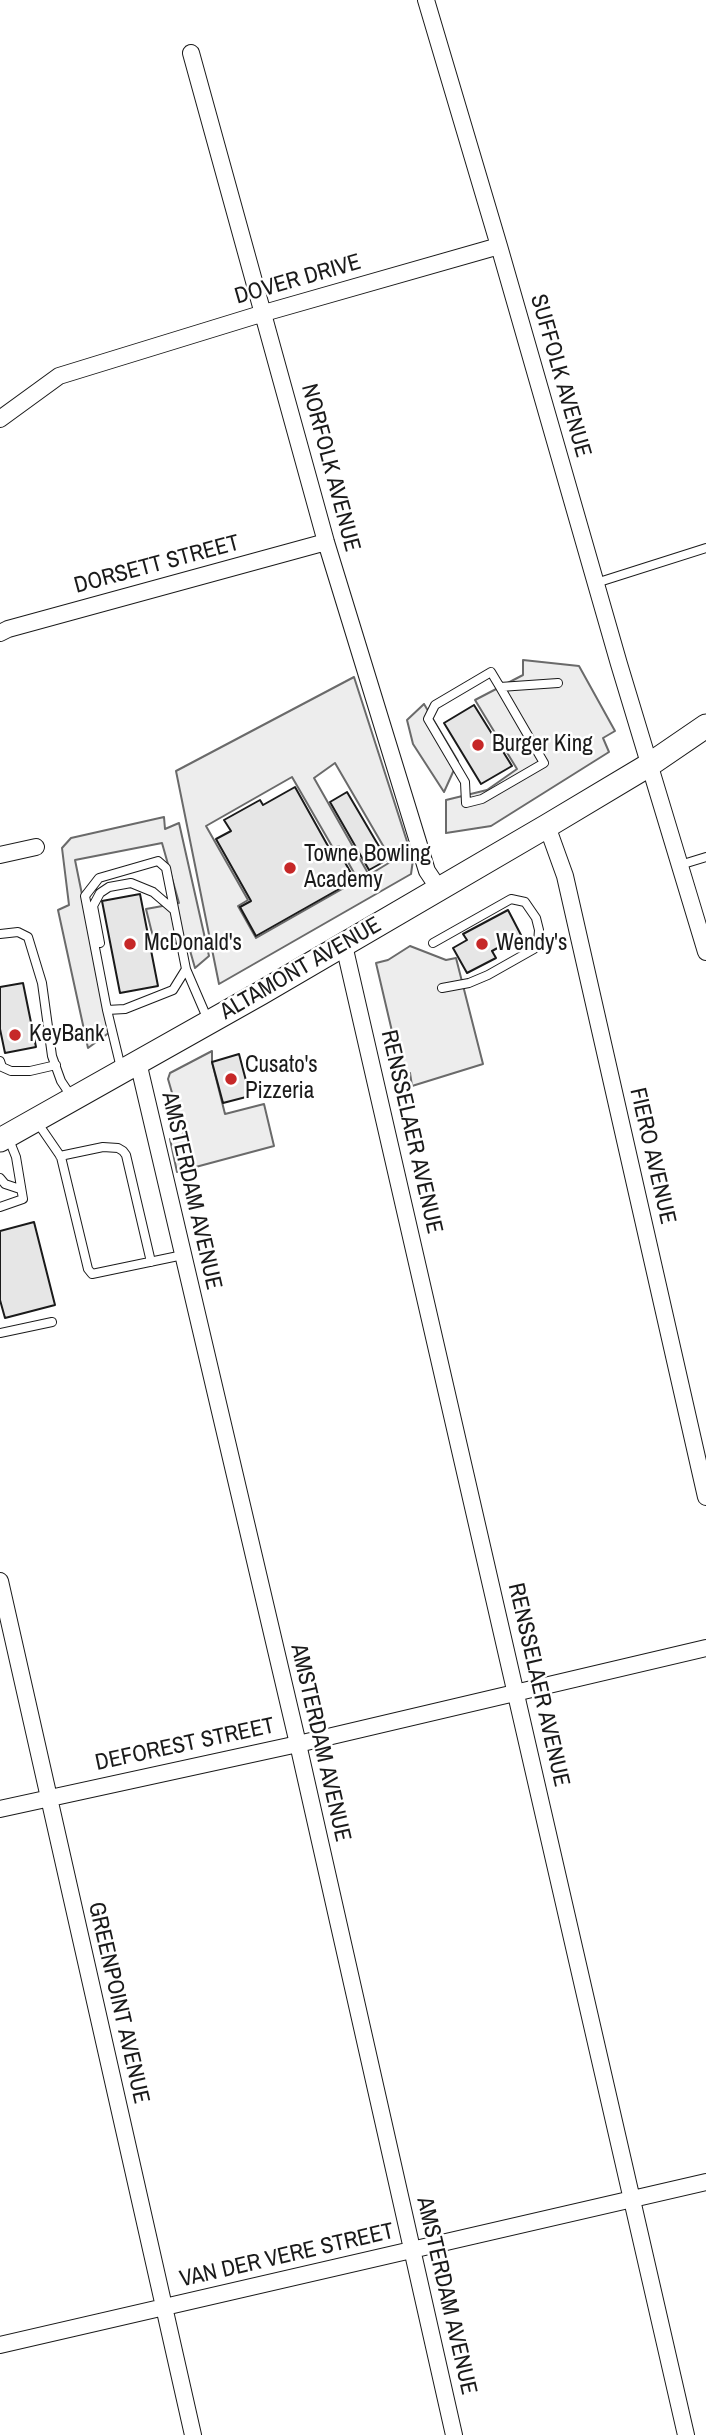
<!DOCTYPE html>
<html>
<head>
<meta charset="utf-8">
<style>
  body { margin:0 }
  canvas { display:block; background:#fff }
</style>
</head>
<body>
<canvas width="706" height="2435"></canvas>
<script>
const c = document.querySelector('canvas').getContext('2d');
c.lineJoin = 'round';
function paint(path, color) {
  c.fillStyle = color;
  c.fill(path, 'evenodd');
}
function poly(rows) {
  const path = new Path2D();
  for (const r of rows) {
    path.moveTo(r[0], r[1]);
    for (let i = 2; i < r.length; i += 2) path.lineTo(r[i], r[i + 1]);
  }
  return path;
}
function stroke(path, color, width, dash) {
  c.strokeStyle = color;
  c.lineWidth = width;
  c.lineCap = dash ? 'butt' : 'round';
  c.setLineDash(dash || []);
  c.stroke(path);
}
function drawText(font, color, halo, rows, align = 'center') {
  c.font = font + ' "Archivo Narrow",sans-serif';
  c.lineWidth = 5;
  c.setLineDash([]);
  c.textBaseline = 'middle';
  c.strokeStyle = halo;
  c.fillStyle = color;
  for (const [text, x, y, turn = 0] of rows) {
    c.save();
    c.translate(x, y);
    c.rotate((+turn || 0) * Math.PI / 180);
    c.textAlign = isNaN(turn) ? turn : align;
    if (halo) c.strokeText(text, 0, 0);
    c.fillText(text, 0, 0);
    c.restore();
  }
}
const parking = poly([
  [523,660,579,666,615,731,603,738,609,752,491,826,446,833,446,800,487,790,517,769,475,700,523,675,523,660],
  [354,677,413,860,411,874,219,984,176,771,354,677],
  [335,763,392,861,369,875,314,778,335,763],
  [292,777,333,848,339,846,358,880,256,938,238,906,248,900,206,826,292,777],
  [424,704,458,761,444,792,413,744,407,720,424,704],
  [164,817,165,829,179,823,209,956,195,968,187,940,166,946,155,945,146,909,179,903,162,843,75,860,110,1032,88,1048,58,910,69,905,62,848,71,838,164,817],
  [410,946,446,960,456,958,483,1064,412,1086,410,1073,402,1074,376,963,388,960,410,946],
  [212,1051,212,1062,225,1114,264,1104,274,1146,177,1172,170,1139,184,1134,168,1079,170,1073,212,1051]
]);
const building = poly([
  [474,705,512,766,481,784,444,723,474,705],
  [295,787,333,855,339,852,355,880,256,936,240,907,251,901,216,839,231,831,224,820,260,800,263,805,295,787],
  [347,792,387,860,369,870,330,802,347,792],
  [140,894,158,986,120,993,102,901,140,894],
  [508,910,521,935,492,951,496,958,467,973,453,948,467,940,463,934,508,910],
  [23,983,36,1047,5,1053,0,1029,0,987,23,983],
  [239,1054,250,1096,223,1103,212,1062,239,1054],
  [34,1222,55,1305,5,1318,0,1300,0,1231,34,1222]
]);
const lane = poly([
  [596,583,706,548],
  [500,687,491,672,435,705,428,719,465,782,466,803,482,799,544,763,500,687,558,683],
  [680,865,706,857],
  [0,934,18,932,28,937,42,983,52,1056,61,1081,71,1096],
  [100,943,93,906,100,893,109,887,131,883,153,892,174,910],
  [433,943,511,899,525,902,536,918,539,930,538,942,534,949,488,975,469,983,442,988],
  [107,1008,107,1010,125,1009,173,990,186,969],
  [0,1061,2,1067,11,1071,30,1071,56,1065],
  [121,1068,107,1010,85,896,99,878,158,861,166,868,186,969,208,1020],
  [37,1122,61,1157,88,1269,92,1274,183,1255],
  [60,1156,103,1147,118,1148,123,1151,126,1155,151,1262],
  [0,1178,5,1184,20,1189],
  [0,1207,23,1199,16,1157,8,1137],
  [0,1333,52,1322]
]);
const street = poly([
  [426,0,499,246,619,664,706,952],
  [191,53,326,542,427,871,439,889],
  [0,419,59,376,264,313,499,246],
  [0,633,8,629,326,542],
  [547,826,565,876,706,1497],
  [0,855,36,847],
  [344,945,686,2435],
  [138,1062,298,1744,454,2435],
  [0,1581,193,2435],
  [0,1809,298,1744,706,1648],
  [0,2345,706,2182]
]);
const secondary = poly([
  [0,1140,261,993,547,826,649,765,706,726]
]);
const markers = [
  [478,745,7,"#c62828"],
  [290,868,7,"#c62828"],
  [130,944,7,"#c62828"],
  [482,944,7,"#c62828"],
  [15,1035,7,"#c62828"],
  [231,1079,7,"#c62828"]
];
const streetNames = [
  ["DOVER DRIVE",298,280,-16],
  ["SUFFOLK AVENUE",560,376,74],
  ["NORFOLK AVENUE",330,468,75],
  ["DORSETT STREET",157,565,-15],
  ["ALTAMONT AVENUE",301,969,-30],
  ["RENSSELAER AVENUE",411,1132,77],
  ["FIERO AVENUE",652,1156,77],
  ["AMSTERDAM AVENUE",191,1191,77],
  ["RENSSELAER AVENUE",538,1685,77],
  ["AMSTERDAM AVENUE",320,1743,77],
  ["DEFOREST STREET",185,1745,-12],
  ["GREENPOINT AVENUE",118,2003,77],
  ["VAN DER VERE STREET",287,2256,-13],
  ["AMSTERDAM AVENUE",446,2296,77]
];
const poiNames = [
  ["Burger King",492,745],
  ["Towne Bowling",304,855],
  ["Academy",304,881],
  ["McDonald's",144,944],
  ["Wendy's",496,944],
  ["KeyBank",29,1035],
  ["Cusato's",245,1066],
  ["Pizzeria",245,1092]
];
paint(parking, '#ededed');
stroke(parking, '#6a6a6a', 2);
paint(building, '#e6e6e6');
stroke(building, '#1a1a1a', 2);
stroke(lane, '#1a1a1a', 10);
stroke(street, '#1a1a1a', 18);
stroke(secondary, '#1a1a1a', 25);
stroke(lane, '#fff', 8);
stroke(street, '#fff', 16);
stroke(secondary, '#fff', 23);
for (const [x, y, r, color] of markers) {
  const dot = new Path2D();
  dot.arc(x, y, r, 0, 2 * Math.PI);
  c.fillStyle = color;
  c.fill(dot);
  stroke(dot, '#fff', 2.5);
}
drawText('23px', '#1a1a1a', '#fff', streetNames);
drawText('23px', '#1a1a1a', '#fff', poiNames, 'left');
</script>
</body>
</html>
